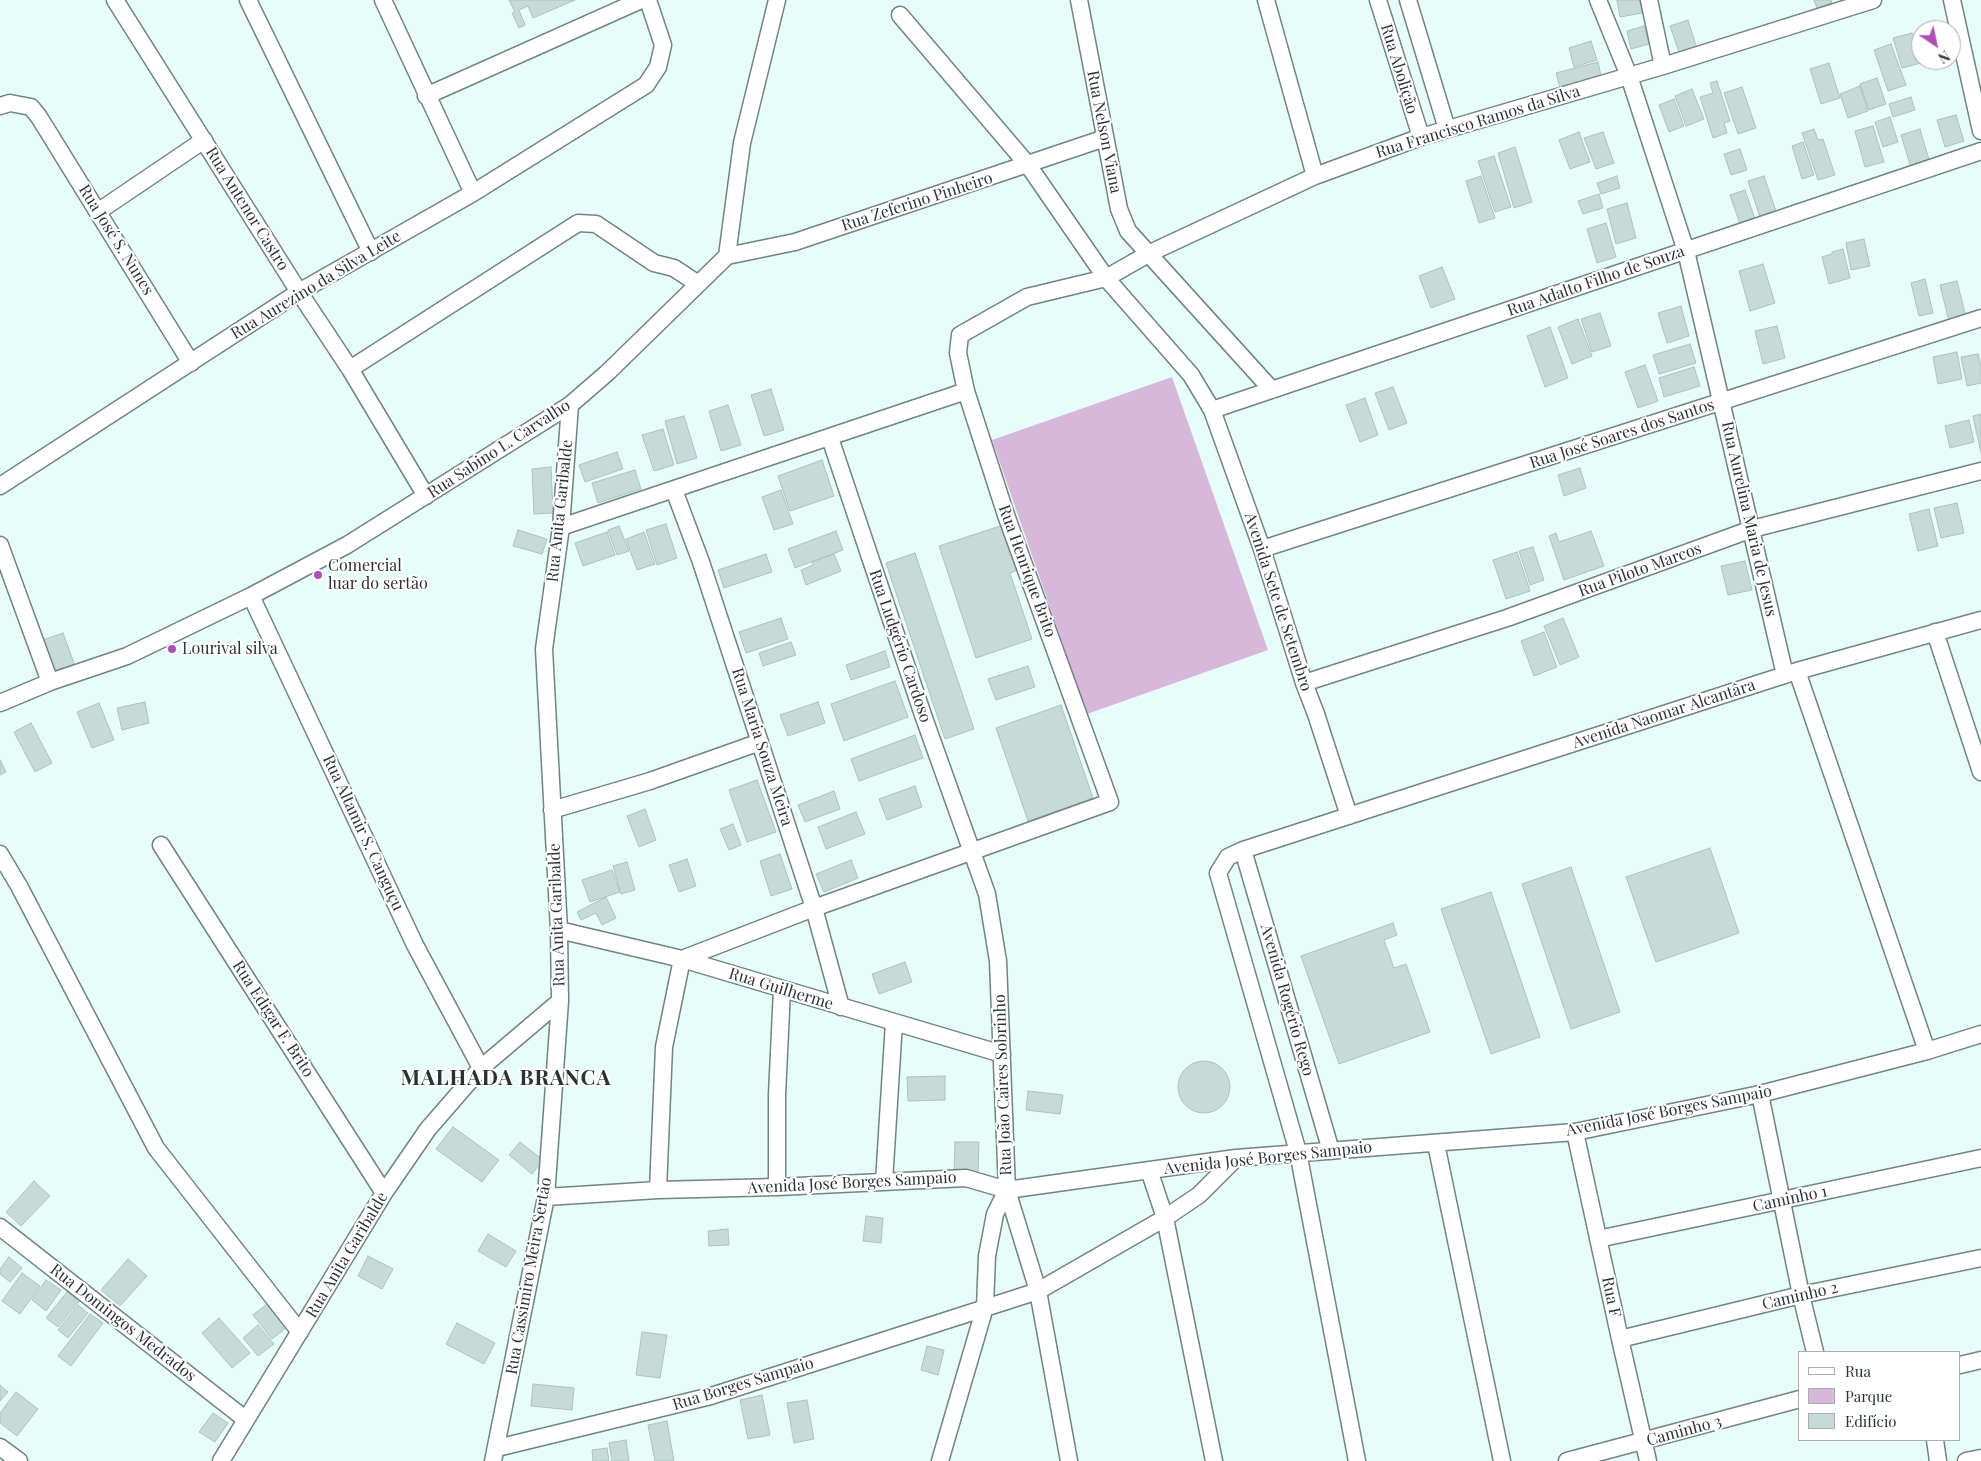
<!DOCTYPE html>
<html>
<head>
<meta charset="utf-8">
<style>
  body { margin:0 }
  #map { position:relative; width:1981px; height:1461px; overflow:hidden; background:#e7fdfa; font-family:"Playfair Display",serif }
  canvas { display:block }
  .legend { position:absolute; left:1798px; top:1351px; width:162px; height:90px; box-sizing:border-box; background:#fff; border:1px solid #aaadad; margin:0; padding:6px 9px; list-style:none; font-size:15px; color:#2b3332 }
  .legend li { display:flex; align-items:center; gap:10px; height:25px }
  .legend b { width:25px; border:1px solid #aaadad }
  .north { position:absolute; left:1911px; top:20px; width:50px; height:50px; box-sizing:border-box; background:#fff; border:1px solid #aaadad; border-radius:50%; rotate:146deg; font-size:14px; font-weight:700; line-height:20px; text-align:center; color:#2b3332 }
  .north::after { content:''; display:block; margin:auto; width:18px; height:22px; background:#ae4fb8; clip-path:polygon(50% 0,100% 100%,50% 72%,0 100%) }
</style>
</head>
<body>
<div id="map">
<canvas width="1981" height="1461"></canvas>
<ul class="legend">
<li><b style="height:6px;background:#fff"></b>Rua</li>
<li><b style="height:14px;background:#d8b8da"></b>Parque</li>
<li><b style="height:14px;background:#c6dbd8"></b>Edifício</li>
</ul>
<div class="north">N</div>
</div>
<script>
const c = document.querySelector('canvas').getContext('2d');
c.lineJoin = 'round';
function paint(path, color) {
  c.fillStyle = color;
  c.fill(path, 'evenodd');
}
function poly(rows) {
  const path = new Path2D();
  for (const r of rows) {
    if (r.length === 3) {
      path.moveTo(r[0] + r[2], r[1]);
      path.arc(r[0], r[1], r[2], 0, 2 * Math.PI);
      continue;
    }
    path.moveTo(r[0], r[1]);
    for (let i = 2; i < r.length; i += 2) path.lineTo(r[i], r[i + 1]);
  }
  return path;
}
function stroke(path, color, width, dash) {
  c.strokeStyle = color;
  c.lineWidth = width;
  c.lineCap = dash ? 'butt' : 'round';
  c.setLineDash(dash || []);
  c.stroke(path);
}
function drawText(font, color, halo, rows, align = 'center') {
  c.font = font + ' "Playfair Display",serif';
  c.lineWidth = 4;
  c.setLineDash([]);
  c.textBaseline = 'middle';
  c.strokeStyle = halo;
  c.fillStyle = color;
  for (const [text, x, y, turn = 0] of rows) {
    c.save();
    c.translate(x, y);
    c.rotate((+turn || 0) * Math.PI / 180);
    c.textAlign = isNaN(turn) ? turn : align;
    if (halo) c.strokeText(text, 0, 0);
    c.fillText(text, 0, 0);
    c.restore();
  }
}
const green = poly([
  [1172,377,1268,650,1087,714,992,440]
]);
const building = poly([
  [509,0,575,0,533,18,528,6,519,10,525,25,519,28,512,13,515,12,509,0],
  [1617,0,1640,0,1642,13,1620,17,1617,0],
  [1814,0,1831,0,1832,3,1817,8,1814,0],
  [1688,20,1698,52,1681,58,1670,26,1688,20],
  [1936,25,1938,30,1921,30,1921,50,1916,31,1936,25],
  [1644,26,1649,44,1631,49,1627,31,1644,26],
  [1912,33,1921,63,1902,68,1893,38,1912,33],
  [1591,41,1597,60,1574,67,1569,48,1591,41],
  [1891,44,1906,85,1888,91,1874,50,1891,44],
  [1598,62,1602,81,1561,92,1556,73,1598,62],
  [1829,63,1840,98,1821,104,1810,69,1829,63],
  [1877,78,1886,104,1869,110,1860,84,1877,78],
  [1717,81,1730,121,1724,123,1727,133,1713,138,1700,97,1713,93,1710,83,1717,81],
  [1860,86,1868,111,1848,118,1840,94,1860,86],
  [1742,87,1756,128,1738,134,1724,93,1742,87],
  [1692,89,1704,119,1686,126,1675,96,1692,89],
  [1911,97,1915,110,1893,117,1889,104,1911,97],
  [1674,99,1684,126,1669,132,1659,105,1674,99],
  [1956,115,1964,141,1945,147,1937,120,1956,115],
  [1890,117,1898,142,1883,147,1875,122,1890,117],
  [1873,126,1884,162,1865,167,1855,131,1873,126],
  [1814,129,1818,140,1823,139,1835,175,1818,180,1802,133,1814,129],
  [1920,129,1930,163,1911,168,1901,135,1920,129],
  [1579,132,1590,162,1570,169,1559,140,1579,132],
  [1603,132,1614,163,1596,169,1584,138,1603,132],
  [1803,142,1814,175,1802,179,1792,146,1803,142],
  [1515,147,1532,202,1514,208,1498,153,1515,147],
  [1740,149,1747,170,1731,175,1724,154,1740,149],
  [1494,156,1511,207,1495,212,1478,161,1494,156],
  [1481,176,1495,218,1479,223,1466,181,1481,176],
  [1617,176,1620,188,1601,194,1597,183,1617,176],
  [1764,176,1776,211,1760,217,1748,181,1764,176],
  [1745,190,1755,219,1740,224,1730,195,1745,190],
  [1599,194,1603,208,1583,214,1578,201,1599,194],
  [1627,203,1636,238,1616,244,1607,209,1627,203],
  [1606,223,1616,257,1597,263,1587,229,1606,223],
  [1864,239,1870,266,1851,270,1846,243,1864,239],
  [1843,249,1850,278,1829,284,1822,257,1832,254,1832,252,1843,249],
  [1763,264,1775,303,1750,311,1739,271,1763,264],
  [1442,267,1455,299,1431,308,1419,276,1442,267],
  [1925,279,1933,313,1919,316,1911,283,1925,279],
  [1957,281,1966,317,1949,321,1940,285,1957,281],
  [1681,306,1689,336,1667,343,1658,313,1681,306],
  [1600,313,1611,346,1592,352,1581,319,1600,313],
  [1578,319,1592,356,1572,364,1558,327,1578,319],
  [1777,326,1785,358,1763,364,1755,331,1777,326],
  [1550,327,1568,378,1545,387,1527,336,1550,327],
  [1690,344,1696,363,1659,374,1653,355,1690,344],
  [1957,352,1962,379,1938,384,1933,357,1957,352],
  [1978,354,1981,366,1981,383,1967,386,1961,357,1978,354],
  [1645,365,1658,401,1638,408,1625,372,1645,365],
  [1694,367,1700,386,1664,397,1659,378,1694,367],
  [1393,387,1407,423,1389,430,1375,393,1393,387],
  [771,389,784,430,764,436,751,395,771,389],
  [1365,398,1378,435,1360,442,1346,405,1365,398],
  [728,405,741,445,721,451,709,411,728,405],
  [1981,414,1981,453,1973,416,1981,414],
  [684,416,697,458,677,464,665,421,684,416],
  [1969,420,1974,442,1950,448,1945,426,1969,420],
  [663,429,674,465,654,471,642,435,663,429],
  [617,452,623,469,585,482,579,465,617,452],
  [822,460,834,496,790,511,778,476,822,460],
  [551,467,553,513,534,514,532,469,551,467],
  [1580,468,1586,488,1564,496,1558,475,1580,468],
  [635,470,641,489,598,503,592,483,635,470],
  [781,490,793,524,774,530,762,497,781,490],
  [1957,503,1964,533,1941,538,1934,508,1957,503],
  [1929,509,1938,546,1918,551,1909,514,1929,509],
  [666,524,677,558,657,565,646,530,666,524],
  [1003,525,1018,570,1010,573,1032,639,976,658,939,546,1003,525],
  [619,526,629,551,617,555,608,530,619,526],
  [518,530,547,539,542,554,513,546,518,530],
  [836,531,843,550,795,568,788,549,836,531],
  [1591,531,1604,566,1564,580,1549,536,1556,533,1559,542,1591,531],
  [607,532,615,555,583,566,575,543,607,532],
  [644,532,655,564,637,570,626,539,644,532],
  [1533,547,1544,580,1530,585,1519,551,1533,547],
  [1517,552,1530,591,1506,599,1493,560,1517,552],
  [915,553,974,729,945,739,886,563,915,553],
  [766,554,772,572,724,588,718,570,766,554],
  [834,554,841,571,806,585,801,570,813,565,812,562,834,554],
  [1745,561,1752,590,1728,595,1721,566,1745,561],
  [781,618,788,639,746,653,739,632,781,618],
  [1563,618,1579,657,1560,665,1544,626,1563,618],
  [1544,632,1557,667,1534,676,1521,641,1544,632],
  [63,633,75,666,55,674,43,640,63,633],
  [791,642,796,655,763,666,759,653,791,642],
  [885,651,890,667,851,680,846,665,885,651],
  [1028,666,1035,687,996,700,988,679,1028,666],
  [895,681,908,717,844,741,831,704,895,681],
  [145,702,149,723,122,730,117,708,145,702],
  [818,702,825,723,788,736,780,715,818,702],
  [99,703,114,740,92,748,77,712,99,703],
  [1061,705,1093,798,1028,821,996,728,1061,705],
  [31,723,52,763,35,772,14,732,31,723],
  [915,735,923,758,859,781,851,759,915,735],
  [0,760,6,772,0,775,0,760],
  [757,780,776,832,747,842,729,790,757,780],
  [915,786,922,807,887,820,879,799,915,786],
  [834,791,840,809,805,822,798,805,834,791],
  [645,809,656,840,639,847,627,816,645,809],
  [856,812,865,834,826,849,818,827,856,812],
  [733,824,741,845,729,850,720,829,733,824],
  [1710,848,1739,933,1656,962,1626,877,1710,848],
  [780,854,792,889,771,896,760,861,780,854],
  [687,859,696,886,679,892,669,865,687,859],
  [851,860,858,878,824,892,816,874,851,860],
  [627,862,635,890,621,894,613,866,627,862],
  [1571,867,1620,1012,1571,1029,1522,884,1571,867],
  [612,870,620,892,590,902,582,880,612,870],
  [1491,892,1540,1037,1491,1054,1441,909,1491,892],
  [606,897,616,918,602,925,596,913,581,920,577,912,606,897],
  [1393,923,1397,935,1384,940,1394,968,1406,964,1430,1032,1339,1064,1301,956,1393,923],
  [905,962,912,982,879,994,872,974,905,962],
  [1204,1087,26],
  [945,1076,945,1100,908,1101,907,1077,945,1076],
  [1028,1091,1063,1095,1060,1114,1026,1110,1028,1091],
  [453,1127,499,1160,482,1182,436,1149,453,1127],
  [520,1142,543,1160,532,1174,509,1155,520,1142],
  [955,1142,979,1142,978,1173,954,1173,955,1142],
  [34,1181,50,1196,21,1226,6,1212,34,1181],
  [866,1216,883,1218,881,1243,863,1241,866,1216],
  [728,1229,729,1245,709,1246,708,1231,728,1229],
  [488,1234,516,1251,506,1267,478,1251,488,1234],
  [368,1256,393,1269,382,1289,358,1276,368,1256],
  [9,1257,22,1268,10,1282,0,1274,0,1269,9,1257],
  [128,1259,147,1276,120,1306,101,1290,128,1259],
  [22,1273,40,1286,20,1314,2,1301,22,1273],
  [46,1280,61,1290,46,1311,32,1300,46,1280],
  [67,1292,79,1301,58,1327,46,1318,67,1292],
  [267,1304,286,1328,272,1339,253,1315,267,1304],
  [78,1305,88,1313,68,1338,58,1330,78,1305],
  [90,1314,103,1323,71,1366,58,1356,90,1314],
  [219,1318,250,1353,232,1368,202,1333,219,1318],
  [457,1323,495,1343,484,1364,446,1344,457,1323],
  [258,1325,274,1344,258,1356,243,1338,258,1325],
  [642,1332,667,1335,660,1378,636,1375,642,1332],
  [927,1346,944,1350,938,1375,921,1370,927,1346],
  [533,1384,574,1388,572,1410,531,1406,533,1384],
  [0,1385,8,1392,0,1401,0,1385],
  [16,1392,38,1409,17,1436,0,1423,0,1413,16,1392],
  [762,1395,770,1435,748,1439,740,1400,762,1395],
  [807,1400,814,1439,794,1443,787,1403,807,1400],
  [213,1413,228,1423,215,1442,199,1432,213,1413],
  [667,1421,674,1461,655,1461,648,1425,667,1421],
  [626,1440,629,1461,612,1461,609,1443,626,1440],
  [607,1448,609,1461,593,1461,592,1450,607,1448]
]);
const street = poly([
  [115,0,299,292,350,369,426,496],
  [248,0,371,252],
  [383,0,473,193],
  [1079,0,1119,209,1128,231,1272,390],
  [1266,0,1315,176],
  [1378,0,1421,137],
  [1408,0,1447,129],
  [1598,0,1629,76,1686,251,1785,675],
  [1649,0,1663,66],
  [1952,0,1981,131],
  [900,15,1028,165,1106,278,1191,375,1212,410,1262,549,1304,683,1316,714,1349,816],
  [426,96,641,0],
  [0,106,10,103,31,107,39,117,191,363],
  [99,211,204,140],
  [727,256,795,242,1105,138],
  [350,369,578,223,596,224,654,263,674,268,698,284],
  [1212,410,1981,151],
  [830,438,923,715,987,894,998,961,1007,1190,995,1214,987,1256,985,1307,940,1461],
  [0,486,299,292,473,193,646,85,658,67,663,45,648,0],
  [674,490,701,562,814,908,841,1007],
  [561,527,966,391],
  [0,545,50,682],
  [1262,549,1981,318],
  [251,596,415,945,481,1068],
  [1935,632,1981,772],
  [1797,671,1927,1051],
  [1304,683,1507,618,1752,529,1981,471],
  [0,703,50,682,127,656,251,596,347,545,570,405,607,373,727,256,742,143,777,0],
  [552,810,650,781,760,742],
  [161,845,384,1193],
  [1243,850,1331,1151],
  [0,854,19,886,156,1148,300,1332],
  [559,930,682,959,1002,1054],
  [1760,1094,1801,1295,1815,1352],
  [1575,1132,1620,1339,1648,1461],
  [1436,1144,1502,1461],
  [1149,1170,1165,1218,1214,1461],
  [884,1182,894,1022],
  [777,1187,777,1095,782,989],
  [658,1190,664,1047,682,959,814,908,1110,802,1006,515,966,391,958,353,960,335,1027,297,1106,278,1150,253,1315,176,1421,137,1663,66,1873,0],
  [1007,1190,1038,1291,1069,1461],
  [546,1197,658,1190,777,1187,966,1178,1007,1190,1236,1158,1575,1132,1760,1094,1927,1051,1981,1034],
  [0,1227,245,1419],
  [1598,1239,1981,1158],
  [1620,1339,1801,1295,1981,1258],
  [1960,1365,1981,1360],
  [1935,1440,1938,1461],
  [0,1447,19,1461],
  [497,1448,711,1396,1038,1291,1165,1218,1199,1195,1236,1158],
  [221,1461,384,1193,428,1129,481,1068,560,1001,559,930,544,649,561,527,570,405],
  [493,1461,546,1197,560,1001],
  [1357,1461,1298,1152,1218,873,1228,857,1243,850,1797,671,1981,620],
  [1567,1461,1800,1399],
  [1966,1461,1981,1458]
]);
const markers = [
  [318,575,5,"#ae4fb8"],
  [172,649,5,"#ae4fb8"]
];
const streetNames = [
  ["Rua Abolição",1399,69,73],
  ["Rua Francisco Ramos da Silva",1478,122,-17],
  ["Rua Nelson Viana",1104,132,79],
  ["Rua Zeferino Pinheiro",917,202,-18],
  ["Rua Antenor Castro",247,209,58],
  ["Rua José S. Nunes",116,240,58],
  ["Rua Adalto Filho de Souza",1596,281,-19],
  ["Rua Aurezino da Silva Leite",316,285,-31],
  ["Rua José Soares dos Santos",1622,434,-18],
  ["Rua Sabino L. Carvalho",499,449,-33],
  ["Rua Anita Garibalde",560,511,-84],
  ["Rua Aurelina Maria de Jesus",1749,519,77],
  ["Rua Piloto Marcos",1640,570,-20],
  ["Rua Henrique Brito",1027,571,70],
  ["Avenida Sete de Setembro",1278,602,72],
  ["Rua Ludgério Cardoso",900,646,71],
  ["Avenida Naomar Alcantâra",1664,714,-18],
  ["Rua Maria Souza Meira",762,747,72],
  ["Rua Altamir S. Canguçu",363,833,65],
  ["Rua Anita Garibalde",557,915,-92],
  ["Rua Guilherme",781,989,17],
  ["Avenida Rogério Rego",1287,1000,74],
  ["Rua Edigar F. Brito",273,1019,57],
  ["Rua João Caires Sobrinho",1003,1085,-92],
  ["Avenida José Borges Sampaio",1669,1111,-11],
  ["Avenida José Borges Sampaio",1268,1158,-6],
  ["Avenida José Borges Sampaio",852,1183,-3],
  ["Caminho 1",1790,1199,-12],
  ["Rua Anita Garibalde",347,1255,-59],
  ["Rua Cassimiro Meira Sertão",529,1276,-80],
  ["Caminho 2",1800,1296,-13],
  ["Rua F",1611,1297,78],
  ["Rua Domingos Medrados",123,1323,38],
  ["Rua Borges Sampaio",743,1384,-17],
  ["Caminho 3",1684,1431,-15]
];
const poiNames = [
  ["Comercial",328,566],
  ["luar do sertão",328,584],
  ["Lourival silva",182,649]
];
const districtNames = [
  ["MALHADA BRANCA",506,1078]
];
paint(green, '#d8b8da');
paint(building, '#c6dbd8');
stroke(building, '#adc2bf', 1);
stroke(street, '#708481', 19);
stroke(street, '#fff', 16);
for (const [x, y, r, color] of markers) {
  const dot = new Path2D();
  dot.arc(x, y, r, 0, 2 * Math.PI);
  c.fillStyle = color;
  c.fill(dot);
  stroke(dot, '#fff', 2);
}
drawText('16px', '#2b3332', '#fff', streetNames);
drawText('16px', '#2b3332', '#fff', poiNames, 'left');
c.letterSpacing = '1px';
drawText('bold 21px', '#2b3332', '#fff', districtNames);
c.letterSpacing = '0px';
</script>
</body>
</html>
